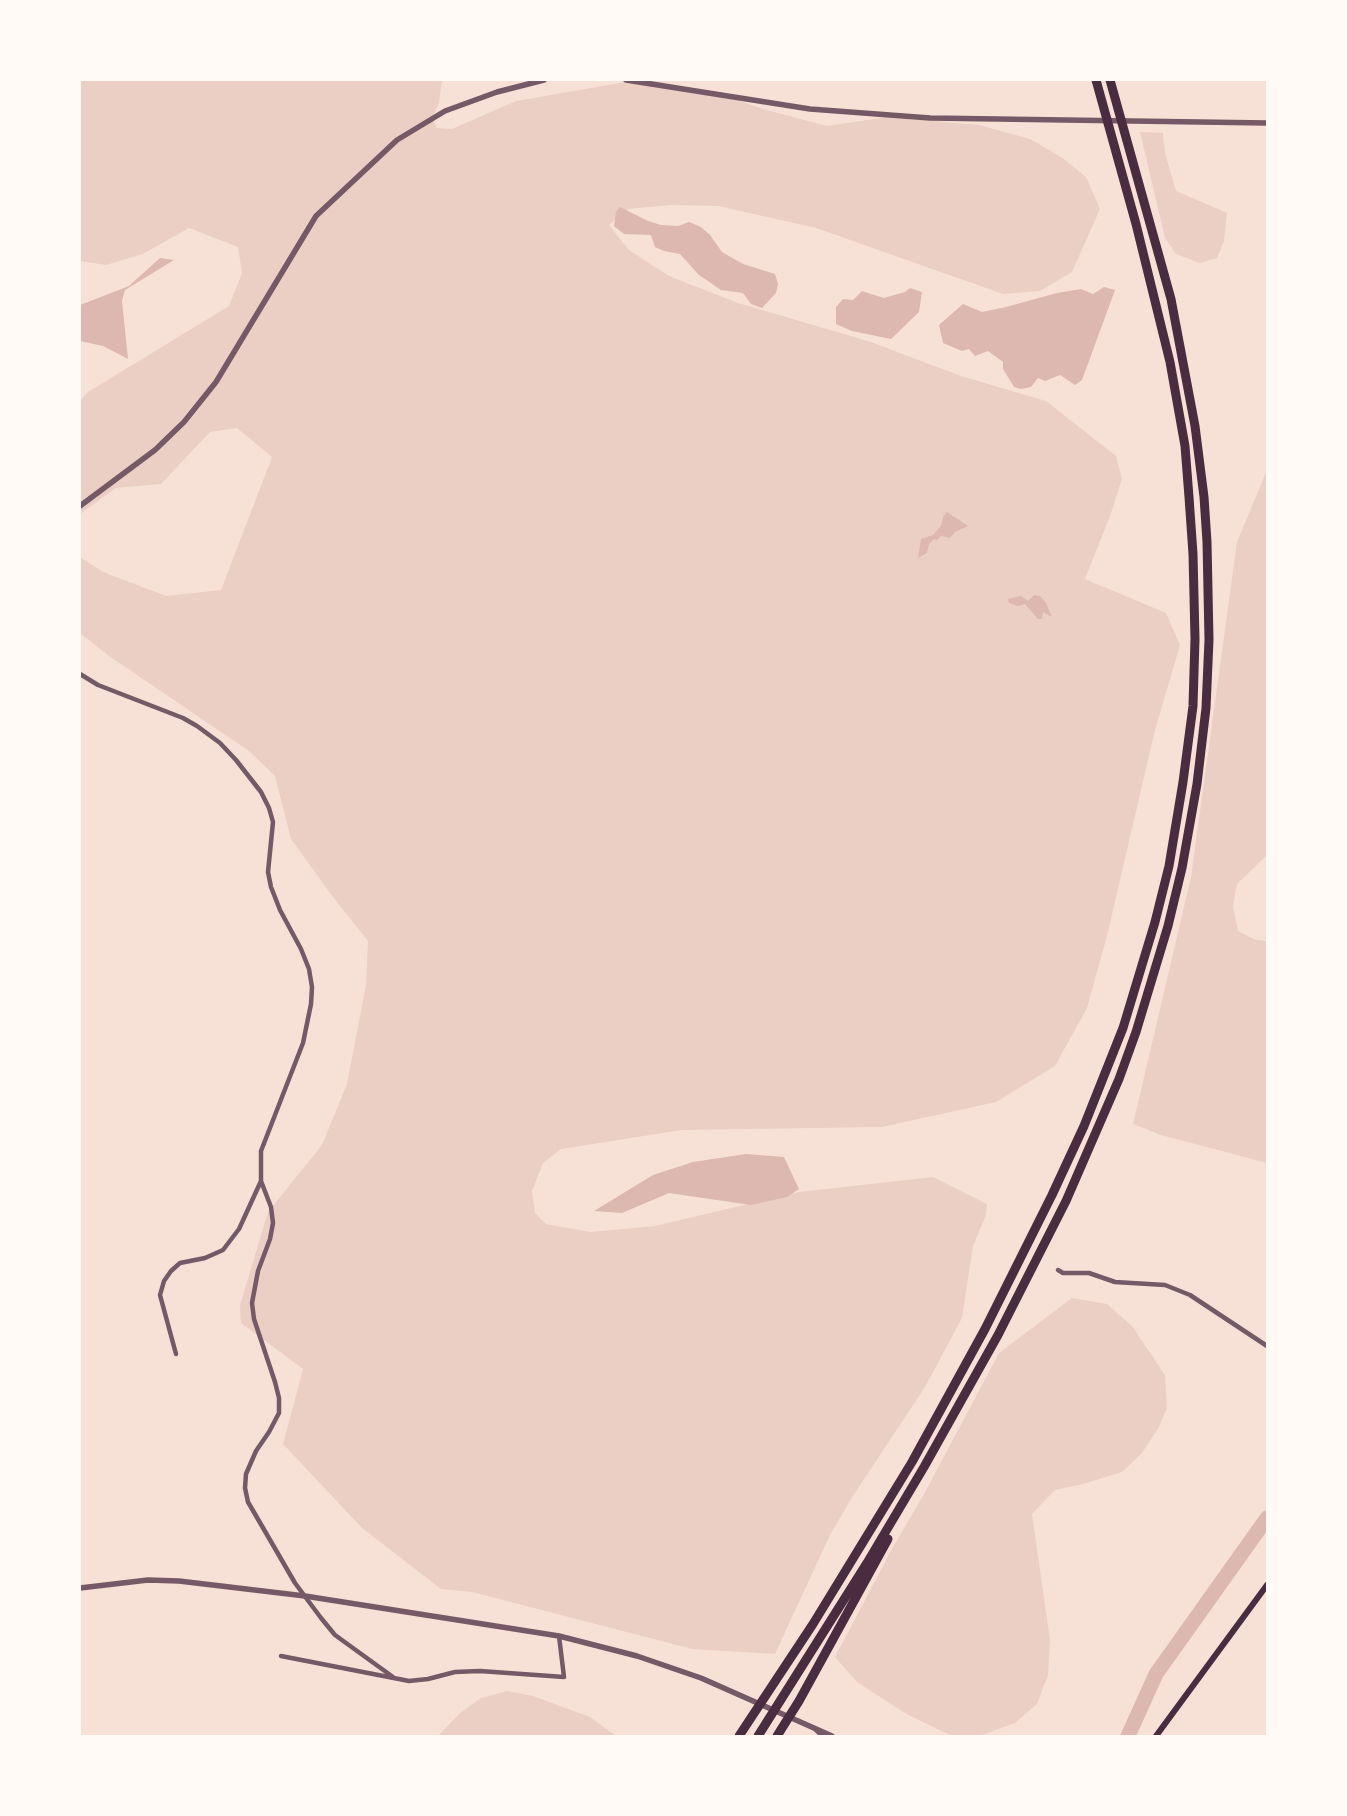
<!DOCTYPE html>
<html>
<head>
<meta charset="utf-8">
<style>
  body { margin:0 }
  #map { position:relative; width:1347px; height:1816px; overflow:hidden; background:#f7e1d7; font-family:Lato,sans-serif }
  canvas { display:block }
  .frame { position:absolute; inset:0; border:81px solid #fffaf5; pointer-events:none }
</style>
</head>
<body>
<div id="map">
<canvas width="1347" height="1816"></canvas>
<div class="frame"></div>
</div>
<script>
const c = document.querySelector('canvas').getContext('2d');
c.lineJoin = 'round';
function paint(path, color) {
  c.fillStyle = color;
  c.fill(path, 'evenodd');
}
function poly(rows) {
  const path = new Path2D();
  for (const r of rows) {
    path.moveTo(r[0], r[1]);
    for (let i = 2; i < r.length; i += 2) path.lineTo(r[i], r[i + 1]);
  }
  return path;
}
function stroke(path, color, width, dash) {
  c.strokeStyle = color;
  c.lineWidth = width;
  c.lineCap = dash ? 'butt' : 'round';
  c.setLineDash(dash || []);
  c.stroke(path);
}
const green = poly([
  [80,80,442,80,439,103,432,118,437,128,452,129,516,101,637,80,651,80,719,94,763,109,827,126,887,117,979,125,1030,139,1064,159,1086,177,1100,209,1072,272,1040,291,1003,294,816,228,718,206,671,205,628,209,609,225,629,250,669,276,738,303,868,341,961,376,1046,401,1116,456,1122,479,1110,516,1085,579,1166,613,1180,645,1155,730,1107,936,1087,1008,1055,1066,996,1102,882,1127,682,1130,561,1149,543,1163,532,1191,535,1213,546,1224,590,1232,655,1226,799,1192,933,1177,987,1204,986,1215,973,1246,962,1318,925,1387,851,1499,830,1535,775,1654,692,1649,472,1592,441,1589,362,1528,283,1444,303,1369,241,1323,240,1305,268,1212,322,1145,347,1084,366,985,368,941,333,897,291,839,275,776,249,751,109,656,80,633,80,557,103,572,166,596,221,590,272,457,237,428,210,432,161,484,116,488,80,514,80,401,88,392,229,306,242,273,238,247,189,228,143,254,106,265,80,261],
  [1140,132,1163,133,1165,153,1176,191,1227,213,1224,241,1217,258,1200,263,1176,254,1165,238],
  [1267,470,1267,855,1237,884,1233,907,1238,931,1256,940,1267,941,1267,1163,1161,1135,1133,1124,1191,877,1237,542],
  [1072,1298,1107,1304,1132,1326,1165,1375,1167,1408,1159,1427,1142,1453,1122,1472,1083,1484,1055,1490,1032,1514,1050,1640,1048,1675,1037,1704,1015,1723,982,1735,952,1736,908,1715,857,1682,835,1657,893,1547,924,1494,999,1353],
  [507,1691,533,1696,590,1717,616,1736,438,1736,460,1713,481,1698]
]);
const water = poly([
  [620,207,648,221,661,225,678,226,689,222,701,227,710,235,722,252,743,264,775,274,778,284,776,293,762,308,751,304,743,293,721,290,699,275,680,254,664,251,655,247,651,235,624,234,614,226,616,212],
  [160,258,174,260,125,290,122,301,128,359,103,346,80,341,80,305,129,286],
  [1104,287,1115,290,1082,380,1075,385,1060,375,1045,381,1038,378,1031,387,1021,389,1014,387,1003,369,1003,362,988,351,975,356,969,349,962,351,943,343,939,325,963,304,982,312,1006,307,1057,293,1081,289,1093,294],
  [910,288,922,292,919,312,891,339,852,331,836,324,836,307,843,299,853,300,862,291,884,298,905,292],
  [947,512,968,526,955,532,950,538,941,536,937,540,934,539,929,544,927,553,918,558,921,539,933,535,941,526,943,517],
  [1034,595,1040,596,1046,603,1052,617,1043,612,1042,619,1038,619,1025,604,1018,606,1009,603,1008,599,1021,596,1028,601],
  [746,1154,784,1157,799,1189,787,1197,751,1205,669,1193,622,1213,594,1211,653,1175,693,1162]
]);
const river = poly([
  [1128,1736,1156,1674,1267,1518]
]);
const minor = poly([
  [80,674,98,685,183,718,197,726,220,743,236,760,261,792,269,808,273,822,268,872,271,887,280,910,301,949,309,969,312,987,311,1004,303,1043,261,1151,261,1181,271,1207,273,1223,270,1239,258,1271,252,1303,254,1319,275,1382,279,1398,279,1413,269,1432,256,1451,246,1474,245,1488,248,1502,295,1583,321,1618,335,1635,393,1677],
  [1058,1270,1063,1273,1089,1273,1115,1282,1165,1285,1190,1295,1267,1346],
  [176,1354,160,1295,164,1281,171,1271,180,1263,205,1258,223,1250,239,1229,261,1181],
  [281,1656,409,1681,428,1679,455,1672,480,1671,564,1677,559,1636],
  [815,1729,822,1736]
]);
const tertiary = poly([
  [626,80,810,109,930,118,1267,123],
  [80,506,155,450,184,422,216,382,316,216,397,140,445,111,497,92,544,80],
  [80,1588,148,1580,179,1581,305,1596,559,1636,637,1656,701,1678,832,1736]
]);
const secondary = poly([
  [1156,1736,1267,1585]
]);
const motorway = poly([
  [739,1736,813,1624,912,1462,985,1329,1052,1195,1084,1126,1123,1028,1155,922,1169,866,1183,782,1193,706,1195,639,1193,554,1189,497,1185,446,1170,362,1136,224,1096,80],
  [758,1736,867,1563,924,1467,998,1335,1066,1201,1119,1079,1136,1032,1168,926,1182,868,1197,784,1206,708,1209,640,1207,542,1204,497,1195,426,1171,299,1110,80],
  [777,1736,799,1701,888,1539]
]);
paint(green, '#ebcfc5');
paint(water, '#dcb8b0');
stroke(river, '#dcb8b0', 15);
stroke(minor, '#755966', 4.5);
stroke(tertiary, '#755966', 5.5);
stroke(secondary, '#4a2c40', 6);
stroke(motorway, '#4a2c40', 9);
</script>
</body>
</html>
